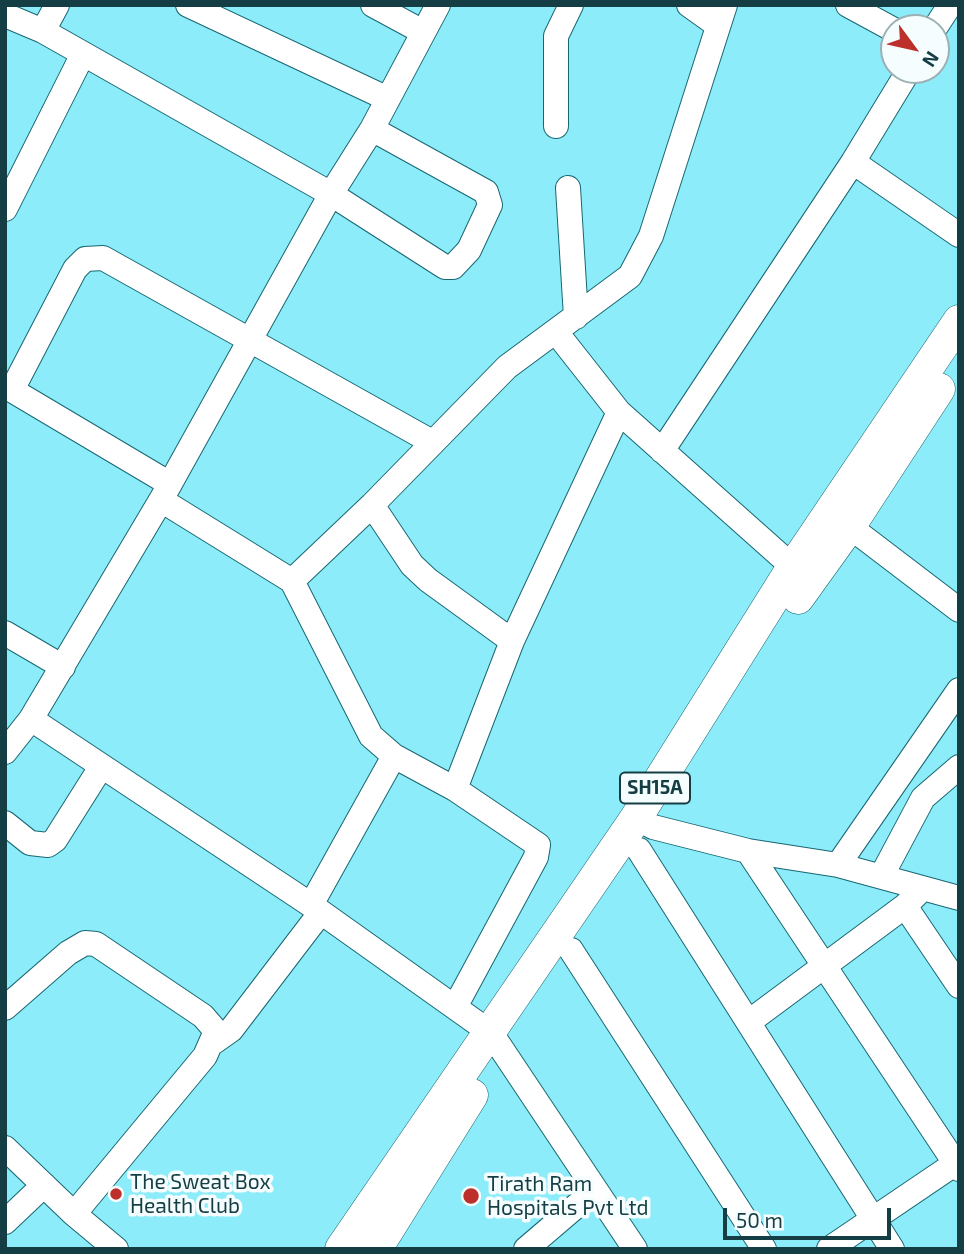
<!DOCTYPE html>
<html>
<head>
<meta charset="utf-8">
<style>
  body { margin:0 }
  #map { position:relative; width:964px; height:1254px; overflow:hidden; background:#8cecfa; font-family:"Exo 2",sans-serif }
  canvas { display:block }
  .frame { position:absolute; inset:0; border:7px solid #153e44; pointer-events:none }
  .north { position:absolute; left:880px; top:14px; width:70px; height:70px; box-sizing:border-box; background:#f5fdfe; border:2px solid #9bb1b4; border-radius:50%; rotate:123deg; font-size:19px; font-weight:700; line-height:28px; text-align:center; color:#153e44 }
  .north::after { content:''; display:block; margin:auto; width:24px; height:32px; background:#bd2f2a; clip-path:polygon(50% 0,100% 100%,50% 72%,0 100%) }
  .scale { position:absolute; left:723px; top:1208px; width:168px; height:32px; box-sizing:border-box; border:4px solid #153e44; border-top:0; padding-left:9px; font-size:21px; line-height:24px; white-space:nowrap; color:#153e44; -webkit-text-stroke:5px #f5fdfe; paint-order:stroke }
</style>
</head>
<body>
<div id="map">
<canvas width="964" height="1254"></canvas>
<div class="frame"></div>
<div class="north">N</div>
<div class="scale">50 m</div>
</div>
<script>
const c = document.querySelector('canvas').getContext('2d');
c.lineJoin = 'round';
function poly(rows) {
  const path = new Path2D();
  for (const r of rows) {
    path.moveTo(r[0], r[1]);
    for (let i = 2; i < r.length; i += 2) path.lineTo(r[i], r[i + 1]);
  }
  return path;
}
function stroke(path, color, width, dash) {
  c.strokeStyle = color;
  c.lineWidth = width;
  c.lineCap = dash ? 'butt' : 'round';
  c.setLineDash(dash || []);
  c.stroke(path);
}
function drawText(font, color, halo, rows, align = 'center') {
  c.font = font + ' "Exo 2",sans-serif';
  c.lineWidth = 7;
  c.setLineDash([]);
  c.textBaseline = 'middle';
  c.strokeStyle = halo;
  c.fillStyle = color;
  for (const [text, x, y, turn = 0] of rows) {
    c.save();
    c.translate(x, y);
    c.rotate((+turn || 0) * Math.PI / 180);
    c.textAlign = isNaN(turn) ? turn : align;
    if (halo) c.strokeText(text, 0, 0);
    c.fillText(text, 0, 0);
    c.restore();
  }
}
const minor = poly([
  [188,5,388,99],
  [373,5,423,32],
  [689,5,717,25],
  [848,5,894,30],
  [5,15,43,31,331,194,445,267,453,267,469,250,490,205,486,192,372,129],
  [935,28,950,5],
  [43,31,57,5],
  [556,126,556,36,571,5],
  [853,162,959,235],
  [568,188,576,317],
  [5,209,83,54],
  [556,332,619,412,793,567],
  [5,386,170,484],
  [12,390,75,269,85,259,103,258,432,442],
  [662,451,853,162,909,70],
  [161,500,292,581,371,736,394,756,455,789,538,845,536,857,455,1007],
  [372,505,412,565,428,580,512,641],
  [837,517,959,610],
  [292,581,372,505,507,367,630,276,651,236,725,5],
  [5,633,63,667],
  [31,719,311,905,491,1033,635,1249],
  [5,752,31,719,161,500,331,194,372,129,438,5],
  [455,789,512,641,619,412],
  [636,818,653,827,748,851,838,865,959,898],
  [5,823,30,843,48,845,55,840,101,767],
  [639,850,892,1249],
  [748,851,959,1169],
  [838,865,959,690],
  [882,875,923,798,959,767],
  [311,905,394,756],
  [905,906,959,986],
  [571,950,764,1249],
  [5,1008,68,953,85,943,96,944,203,1016,216,1031,205,1056,74,1214],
  [750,1021,905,906,921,890],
  [214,1042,231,1030,321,912],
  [5,1148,74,1214,116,1249],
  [5,1222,44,1185],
  [526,1249,595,1190],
  [829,1249,959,1161]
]);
const major = poly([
  [798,598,849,527,939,389],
  [341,1249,636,818,793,567,959,321],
  [376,1249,472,1095]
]);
const markers = [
  [116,1194,7,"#bd2f2a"],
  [471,1196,9,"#bd2f2a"]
];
const shields = [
  [655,788,70]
];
const shieldNames = [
  ["SH15A",655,788]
];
const poiNames = [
  ["The Sweat Box",130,1182],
  ["Health Club",130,1206],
  ["Tirath Ram",487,1184],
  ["Hospitals Pvt Ltd",487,1208]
];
stroke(minor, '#186771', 26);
stroke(major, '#186771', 33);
stroke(minor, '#fff', 24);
stroke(major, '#fff', 32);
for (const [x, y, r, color] of markers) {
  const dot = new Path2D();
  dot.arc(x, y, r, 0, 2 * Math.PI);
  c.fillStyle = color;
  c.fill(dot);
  stroke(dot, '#f5fdfe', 2.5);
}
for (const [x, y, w] of shields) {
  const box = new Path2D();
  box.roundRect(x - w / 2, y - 15.5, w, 31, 5);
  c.fillStyle = '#f5fdfe';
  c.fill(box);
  stroke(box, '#153e44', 2);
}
drawText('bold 19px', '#153e44', null, shieldNames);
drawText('21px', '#153e44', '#f5fdfe', poiNames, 'left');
</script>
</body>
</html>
